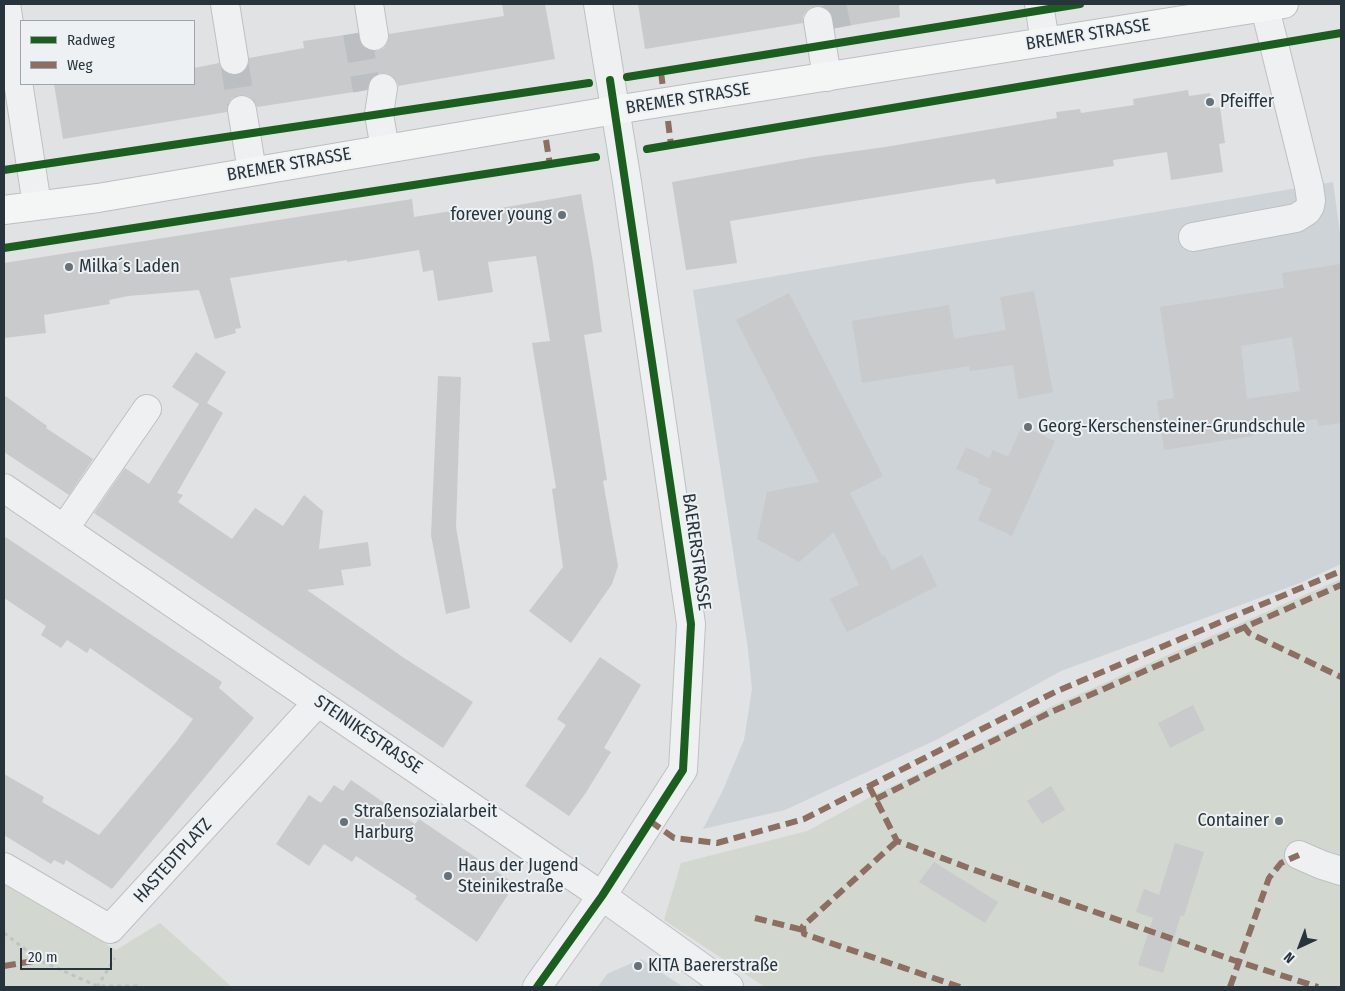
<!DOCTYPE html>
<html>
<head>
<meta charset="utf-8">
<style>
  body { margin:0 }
  #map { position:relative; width:1345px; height:991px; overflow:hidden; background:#e0e2e4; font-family:"Fira Sans Condensed",sans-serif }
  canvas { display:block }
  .frame { position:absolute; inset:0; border:5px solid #28343c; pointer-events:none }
  .legend { position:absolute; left:20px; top:20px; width:175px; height:65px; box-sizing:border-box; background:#edf1f4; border:1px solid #9ea5aa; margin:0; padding:6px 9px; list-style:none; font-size:15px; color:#28343c }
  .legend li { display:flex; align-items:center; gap:10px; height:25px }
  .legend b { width:25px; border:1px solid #9ea5aa }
  .north { position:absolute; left:1275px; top:921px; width:50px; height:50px; -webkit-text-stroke:4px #edf1f4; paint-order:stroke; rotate:223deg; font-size:14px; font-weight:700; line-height:20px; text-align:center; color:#28343c }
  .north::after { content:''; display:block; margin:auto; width:18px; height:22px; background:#28343c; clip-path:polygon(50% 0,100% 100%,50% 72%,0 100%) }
  .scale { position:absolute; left:20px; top:948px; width:92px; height:22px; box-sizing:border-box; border:2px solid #28343c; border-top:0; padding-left:6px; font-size:15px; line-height:18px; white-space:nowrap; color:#28343c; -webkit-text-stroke:4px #edf1f4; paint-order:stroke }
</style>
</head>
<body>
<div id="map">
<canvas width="1345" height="991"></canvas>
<div class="frame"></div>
<ul class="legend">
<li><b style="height:6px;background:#1b5e20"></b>Radweg</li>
<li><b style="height:6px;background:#8d6e63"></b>Weg</li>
</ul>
<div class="north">N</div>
<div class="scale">20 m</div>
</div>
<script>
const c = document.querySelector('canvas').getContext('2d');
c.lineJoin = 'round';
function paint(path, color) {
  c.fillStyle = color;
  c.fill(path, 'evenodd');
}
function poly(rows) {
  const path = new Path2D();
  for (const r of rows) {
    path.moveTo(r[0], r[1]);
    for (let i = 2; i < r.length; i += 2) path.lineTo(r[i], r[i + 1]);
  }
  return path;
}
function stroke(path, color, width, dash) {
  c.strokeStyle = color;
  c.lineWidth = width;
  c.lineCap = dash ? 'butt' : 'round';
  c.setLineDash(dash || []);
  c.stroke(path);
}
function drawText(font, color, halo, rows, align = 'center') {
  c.font = font + ' "Fira Sans Condensed",sans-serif';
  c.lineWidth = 4;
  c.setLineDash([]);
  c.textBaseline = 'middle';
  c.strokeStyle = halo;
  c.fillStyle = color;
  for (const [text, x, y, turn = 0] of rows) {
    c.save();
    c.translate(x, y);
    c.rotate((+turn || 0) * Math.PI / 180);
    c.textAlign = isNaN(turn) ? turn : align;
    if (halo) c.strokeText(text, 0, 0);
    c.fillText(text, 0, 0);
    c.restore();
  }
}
const built = poly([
  [1333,182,1341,240,1341,564,1300,583,1061,671,938,739,785,810,703,829,723,790,744,740,752,689,748,649,693,290],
  [641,959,683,987,598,987,607,974]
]);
const green = poly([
  [1341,579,1341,987,765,987,664,920,681,863,807,831,874,795,955,756,1050,707],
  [4,884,116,950,160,923,232,987,4,987]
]);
const building = poly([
  [502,4,545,4,555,59,398,86,397,82,392,76,386,73,378,73,371,79,367,90,257,107,254,100,248,96,240,95,232,98,228,104,227,112,63,139,54,84,194,84,194,68,219,63,222,70,228,74,237,75,243,72,248,66,249,58,304,48,303,41,358,33,362,46,369,51,377,51,384,48,388,42,389,34,504,16],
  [638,4,899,4,900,17,835,28,833,18,830,11,823,6,816,6,808,9,803,16,803,23,645,49],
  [1188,90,1189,96,1210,93,1213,108,1220,107,1225,143,1219,144,1223,172,1171,180,1167,152,1113,160,1114,166,996,184,995,179,966,183,730,221,737,263,686,270,672,182,813,157,885,147,1057,118,1056,112,1080,109,1081,113,1134,105,1133,99],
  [581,194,593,263,602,332,584,335,607,480,603,481,618,566,612,584,571,643,529,611,563,567,552,489,556,488,532,343,550,341,536,256,488,262,493,292,438,301,433,270,423,272,419,250,347,262,347,260,230,278,241,328,235,329,236,333,215,339,199,290,128,296,109,300,110,304,44,315,46,333,4,338,4,263,412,199,414,217,464,209,472,213],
  [1341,264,1341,423,1319,426,1317,419,1252,429,1253,436,1164,450,1157,401,1174,398,1160,307,1284,288,1282,273],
  [1292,337,1300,391,1247,399,1241,346],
  [1034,291,1053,392,1018,399,1013,365,970,371,969,366,862,383,852,321,949,305,954,339,1006,330,1000,297],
  [789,293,883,476,850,493,882,556,884,555,892,570,922,555,937,586,847,632,830,599,859,585,834,532,799,562,757,539,767,492,819,482,736,320],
  [196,352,226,372,207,403,223,413,177,493,183,495,178,502,232,539,255,508,283,526,304,495,323,511,319,549,368,542,371,566,341,570,344,585,307,590,404,658,473,702,443,748,94,513,125,468,149,484,199,404,172,387],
  [438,376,461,377,456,527,470,608,446,614,431,535],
  [4,395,47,426,46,428,93,459,69,495,4,452],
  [1022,426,1055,441,1012,536,978,520,992,489,978,483,979,479,956,469,966,447,989,458,993,450,1008,457],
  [4,536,222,682,219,688,254,718,112,889,66,860,64,865,54,860,51,864,4,835,4,774,44,797,42,802,99,835,177,741,193,719,90,648,87,653,67,640,61,648,41,635,46,626,4,598],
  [600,657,641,685,604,748,611,752,585,794,569,816,525,786,566,725,557,719],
  [1193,705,1205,730,1170,748,1158,723],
  [351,780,415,824,419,819,515,884,477,942,415,899,417,896,356,856,352,862,324,844,309,866,276,844,309,795,321,803,334,785,343,791],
  [1051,786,1065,810,1042,824,1027,801],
  [1175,843,1204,852,1184,916,1181,915,1163,973,1138,965,1153,918,1136,912,1144,889,1159,895],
  [934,862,998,902,985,923,919,882]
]);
const minorTunnel = poly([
  [832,4,837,28],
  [357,33,367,90],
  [234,60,242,110]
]);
const path = poly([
  [4,933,39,960,97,986,137,986,140,987],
  [97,987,115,958]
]);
const minor = poly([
  [6,4,37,205],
  [225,4,234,60],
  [369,4,374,36],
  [1039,4,1045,42],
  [818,21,827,77],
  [383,88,379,114,385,149],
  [242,110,252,171],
  [1193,237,1296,218,1307,211,1310,206,1311,200,1309,186,1264,4],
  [4,488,602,896,729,987],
  [64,529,147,409],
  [1299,855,1322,865,1341,871],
  [4,867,110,929,318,702],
  [537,987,602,896,683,770,691,624,627,182,598,4]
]);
const major = poly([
  [4,210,98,198,615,110,1284,4]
]);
const quiet = poly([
  [661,72,663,88],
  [668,121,671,145],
  [546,140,550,165],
  [1243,625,1249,633,1341,677],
  [869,786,897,841,966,867,1233,960,1318,987],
  [876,799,1049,713,1341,585],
  [650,821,674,838,717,843,804,819,1055,692,1341,571],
  [897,841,803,926,804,934,960,987],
  [755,918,803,930],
  [4,966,39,960],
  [1230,987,1269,878,1281,863,1299,855]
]);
const cycleway = poly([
  [627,77,1080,4],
  [647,149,1341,33],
  [4,170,589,83],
  [4,248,596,157],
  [537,987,602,896,683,770,691,624,610,80]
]);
const markers = [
  [1210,102,5,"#687177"],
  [562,215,5,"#687177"],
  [69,267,5,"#687177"],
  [1028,427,5,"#687177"],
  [1279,821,5,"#687177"],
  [344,822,5,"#687177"],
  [448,876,5,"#687177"],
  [638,966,5,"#687177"]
];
const streetNames = [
  ["BREMER STRASSE",1088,35,-9],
  ["BREMER STRASSE",688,99,-9],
  ["BREMER STRASSE",289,165,-10],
  ["BAERERSTRASSE",696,552,82],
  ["STEINIKESTRASSE",368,735,34],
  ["HASTEDTPLATZ",173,861,-48]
];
const poiNames = [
  ["Pfeiffer",1220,102],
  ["forever young",552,215,"right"],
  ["Milka´s Laden",79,267],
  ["Georg-Kerschensteiner-Grundschule",1038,427],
  ["Straßensozialarbeit",354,812],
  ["Harburg",354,833],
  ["Container",1269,821,"right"],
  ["Haus der Jugend",458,866],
  ["Steinikestraße",458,887],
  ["KITA Baererstraße",648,966]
];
paint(built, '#ced3d7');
paint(green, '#d2d8d0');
paint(building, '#c8cacc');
stroke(minorTunnel, '#bbbfc2', 28, [28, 14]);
stroke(minor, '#bec0c2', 30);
stroke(major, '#bcbfc2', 30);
stroke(path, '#bfc3c5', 3, [4, 4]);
stroke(minor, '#eff0f1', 28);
stroke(major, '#f4f5f5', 28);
stroke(quiet, '#8d6e63', 6, [12, 6]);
stroke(cycleway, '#1b5e20', 8);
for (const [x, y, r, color] of markers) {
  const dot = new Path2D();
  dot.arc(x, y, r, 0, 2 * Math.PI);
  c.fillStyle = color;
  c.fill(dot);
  stroke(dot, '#edf1f4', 2);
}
drawText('18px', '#28343c', '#edf1f4', streetNames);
drawText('18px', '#28343c', '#edf1f4', poiNames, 'left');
</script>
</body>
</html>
